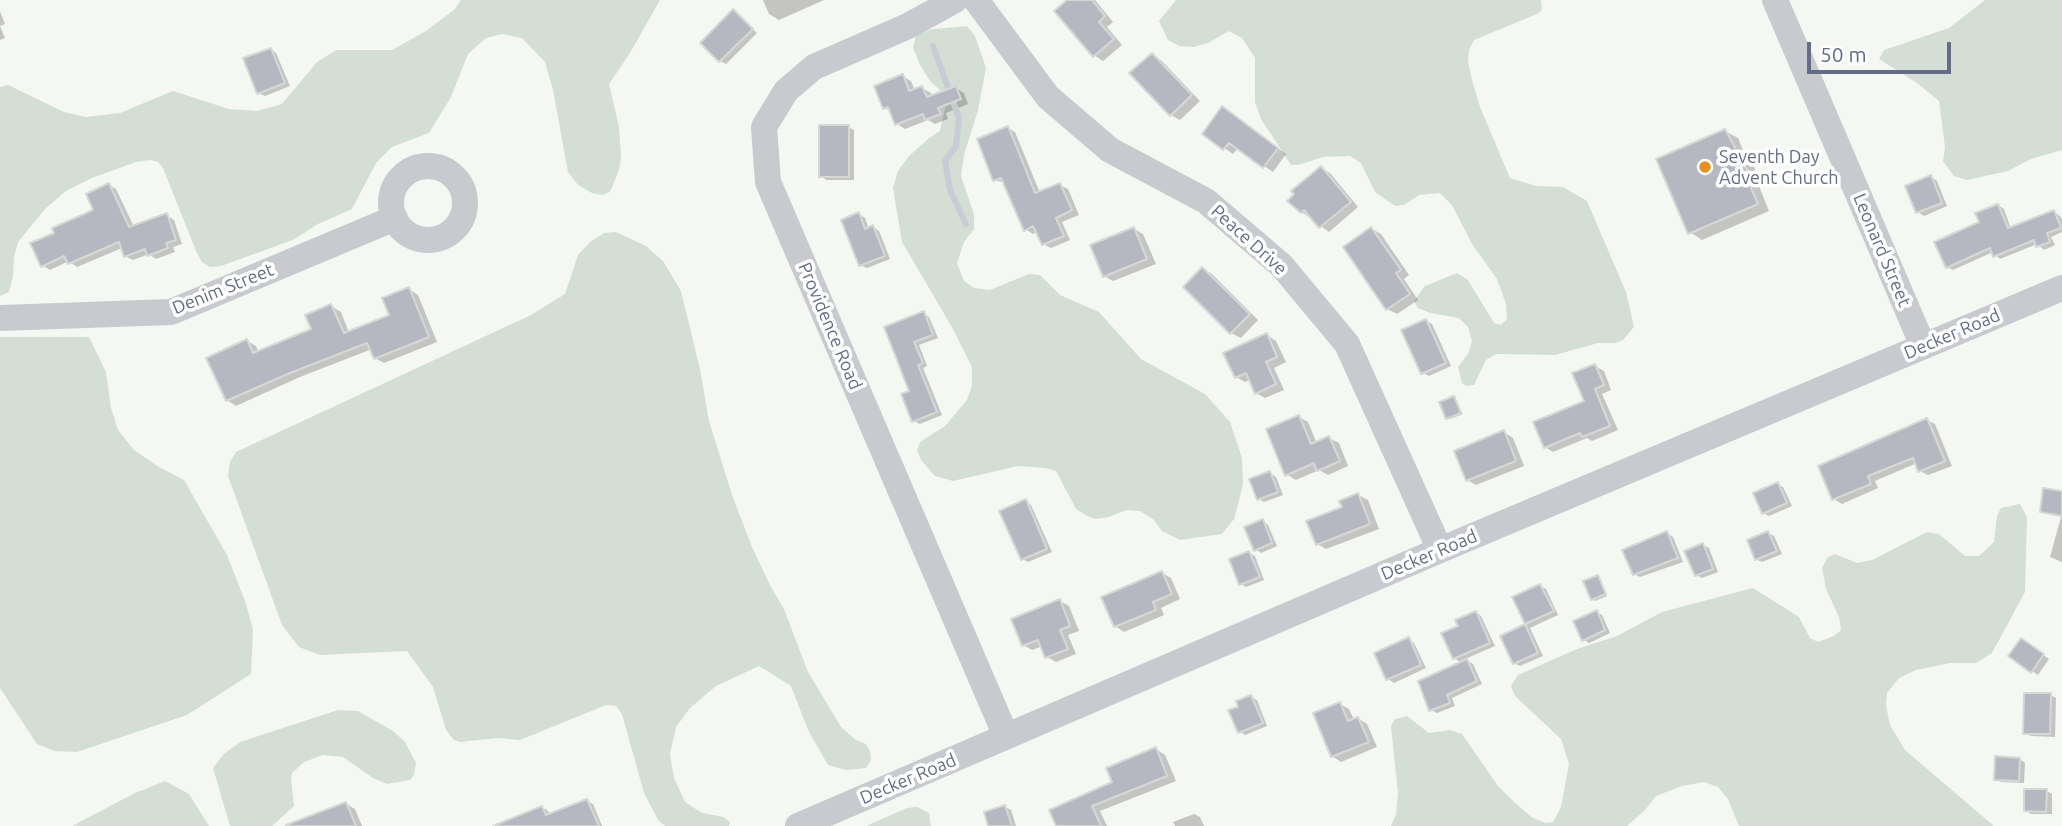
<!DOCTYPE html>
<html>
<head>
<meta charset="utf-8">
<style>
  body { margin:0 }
  #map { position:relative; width:2062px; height:826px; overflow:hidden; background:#f5f7f3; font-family:Ubuntu,sans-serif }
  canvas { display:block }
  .scale { position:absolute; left:1807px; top:42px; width:144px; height:32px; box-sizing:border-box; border:4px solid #656c85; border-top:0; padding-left:9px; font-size:21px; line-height:24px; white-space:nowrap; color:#656c85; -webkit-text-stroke:5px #fff; paint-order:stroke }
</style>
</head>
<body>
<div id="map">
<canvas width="2062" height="826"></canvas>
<div class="scale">50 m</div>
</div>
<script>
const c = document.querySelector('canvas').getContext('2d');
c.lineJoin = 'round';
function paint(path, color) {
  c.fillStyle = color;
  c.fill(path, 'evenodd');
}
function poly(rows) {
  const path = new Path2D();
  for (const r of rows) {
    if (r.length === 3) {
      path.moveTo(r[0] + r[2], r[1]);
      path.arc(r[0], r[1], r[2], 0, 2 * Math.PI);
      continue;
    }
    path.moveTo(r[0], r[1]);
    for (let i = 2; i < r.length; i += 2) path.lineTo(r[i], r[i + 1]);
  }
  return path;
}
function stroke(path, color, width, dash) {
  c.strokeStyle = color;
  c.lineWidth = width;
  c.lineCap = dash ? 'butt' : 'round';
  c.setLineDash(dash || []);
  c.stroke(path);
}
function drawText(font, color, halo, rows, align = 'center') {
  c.font = font + ' Ubuntu,sans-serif';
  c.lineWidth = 7;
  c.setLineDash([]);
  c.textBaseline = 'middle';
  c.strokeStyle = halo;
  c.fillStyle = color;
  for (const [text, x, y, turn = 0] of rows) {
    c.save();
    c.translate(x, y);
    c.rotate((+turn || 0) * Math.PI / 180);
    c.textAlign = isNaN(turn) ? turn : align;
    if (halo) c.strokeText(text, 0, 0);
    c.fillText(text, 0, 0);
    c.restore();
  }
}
const green = poly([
  [461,0,660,0,630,53,609,84,619,127,621,157,619,170,610,192,602,195,592,193,578,185,568,172,553,90,545,62,522,38,502,34,486,38,468,54,451,97,429,133,392,147,376,163,352,209,318,224,293,240,221,266,210,267,202,262,196,251,163,168,158,162,150,160,136,162,92,178,66,191,45,209,18,242,14,257,13,276,9,292,0,296,0,87,8,85,64,112,86,117,120,113,173,91,229,109,257,111,282,104,317,62,336,50,392,50,426,31,455,9],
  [1176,0,1541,0,1542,10,1537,14,1474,40,1469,50,1468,61,1472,80,1480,107,1510,178,1536,186,1563,187,1587,201,1626,292,1634,327,1623,340,1615,343,1598,343,1555,355,1496,354,1486,360,1474,385,1466,386,1462,383,1458,367,1468,354,1472,341,1468,327,1459,318,1430,313,1418,308,1414,301,1416,298,1425,286,1457,273,1468,280,1494,323,1501,325,1507,319,1506,304,1497,279,1472,244,1452,205,1440,193,1419,195,1404,205,1395,206,1375,192,1361,163,1350,156,1323,157,1298,165,1291,165,1261,119,1255,102,1255,58,1242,38,1229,31,1208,43,1194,47,1179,46,1168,40,1159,21],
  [1985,0,2062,0,2062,150,2031,159,2008,171,1967,180,1954,176,1943,161,1945,147,1939,101,1917,83,1879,59,1884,50,1949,28],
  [967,26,975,36,986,68,978,110,964,155,961,176,974,214,974,229,964,242,957,263,964,281,974,288,990,290,1029,274,1040,275,1060,295,1099,312,1141,359,1205,394,1230,422,1242,458,1243,483,1238,505,1234,519,1222,534,1180,540,1162,531,1153,519,1140,511,1126,510,1109,517,1096,519,1087,516,1076,509,1056,471,1046,468,1018,466,953,481,935,476,921,460,917,450,920,442,945,426,967,400,972,385,972,367,953,329,902,242,893,188,898,171,909,156,928,139,940,131,946,104,941,91,930,81,919,63,913,47,916,35,933,29],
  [616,232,646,246,663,261,681,291,700,369,709,421,732,495,752,547,770,585,784,609,808,672,841,727,856,740,866,744,870,751,871,760,866,768,846,770,828,765,808,730,791,686,759,666,716,686,690,708,676,727,670,754,674,778,685,802,702,813,724,817,730,822,729,826,665,826,658,820,644,793,622,714,616,706,606,705,520,740,498,738,460,742,454,740,446,730,433,687,407,651,320,655,299,647,282,625,228,476,230,462,236,452,531,315,565,294,578,255,590,242,604,233],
  [0,337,89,337,106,372,111,408,118,430,134,450,159,467,184,480,227,555,245,601,253,629,251,674,187,715,77,752,54,751,37,744,0,688],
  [2020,504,2027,517,2025,592,1992,653,1976,663,1950,663,1916,670,1899,678,1887,693,1886,706,1890,725,1905,750,1994,826,1739,826,1728,799,1718,787,1704,782,1682,786,1656,796,1645,810,1627,826,1391,826,1396,814,1398,794,1391,726,1395,719,1407,716,1429,733,1450,730,1462,734,1498,786,1515,803,1533,818,1546,823,1553,822,1561,807,1569,764,1561,739,1515,696,1511,686,1518,675,1577,649,1617,636,1662,612,1753,588,1799,617,1810,638,1818,642,1834,636,1841,630,1839,617,1826,589,1822,568,1828,557,1835,554,1857,563,1872,560,1927,532,1939,534,1965,556,1979,556,1994,542,1997,516,2001,508],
  [338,710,358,711,393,731,405,742,416,763,414,775,410,780,387,784,373,778,343,757,323,755,304,762,292,773,291,779,294,806,272,826,230,826,213,768,224,754,240,742],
  [165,781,189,794,209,826,72,826,135,793],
  [917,807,929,813,931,826,866,826,907,808]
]);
const shadow = poly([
  [763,0,824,0,779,20,769,14],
  [1070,0,1095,0,1113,22,1107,27,1122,45,1103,61,1094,55],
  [0,11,5,24,0,26,5,38,0,40],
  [734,12,757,33,726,64,720,61],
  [271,50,276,53,290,86,265,96,259,93],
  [1152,55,1161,60,1200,101,1180,120,1171,115],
  [902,76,911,81,915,91,922,88,931,93,932,97,956,88,964,93,968,104,946,113,948,119,935,124,928,120,905,129,897,124,892,112,885,108],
  [1231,114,1286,154,1273,172,1238,148,1233,154,1204,134],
  [848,127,854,130,854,180,826,180,821,176],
  [1008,128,1015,132,1040,193,1060,185,1068,189,1079,215,1062,222,1070,240,1051,248,1043,244,1037,232,1033,234,1025,229,1005,183,995,180],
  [1725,131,1738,138,1746,158,1751,160,1762,185,1759,186,1769,211,1702,240,1690,232],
  [1321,168,1330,173,1358,207,1329,232,1302,212],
  [1931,177,1937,181,1947,206,1924,216,1918,212],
  [109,185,116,189,134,227,166,215,174,220,182,244,173,247,175,252,156,259,149,254,133,260,125,256,122,248,77,267,69,261,50,270,42,265,57,234,96,211],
  [1998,205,2004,209,2011,229,2054,212,2060,216,2062,220,2062,232,2051,237,2055,245,2044,250,2037,244,2000,259,1993,252,1953,270,1947,267],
  [859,214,865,218,869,229,873,227,879,231,890,259,867,268,861,265],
  [1134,229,1143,234,1156,264,1113,281,1104,276],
  [1372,229,1381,234,1409,275,1404,279,1418,300,1397,314,1387,309],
  [1203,269,1212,274,1258,320,1241,338,1231,333,1185,287],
  [409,289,418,295,437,342,384,363,375,358,372,349,300,377,236,406,227,400,247,341,256,346,259,353,313,330,331,306,341,312,349,333,391,316],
  [923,313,929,317,938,338,919,345,927,366,923,368,942,415,920,424,914,421,911,392,886,328],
  [1426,321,1432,324,1451,366,1429,376,1423,373],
  [1267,335,1276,341,1286,362,1274,368,1284,390,1265,398,1256,393,1249,380,1245,382,1236,377],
  [1595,366,1604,371,1611,390,1602,394,1618,430,1592,441,1587,438,1553,452,1545,447,1586,402],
  [1454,398,1463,414,1450,419,1448,418],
  [1299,417,1308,422,1317,444,1329,438,1339,443,1348,466,1328,475,1319,470,1296,480,1286,474],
  [1927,420,1935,424,1952,466,1928,475,1920,471,1917,463,1875,481,1878,488,1842,504,1834,499],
  [1504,432,1513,438,1524,466,1476,485,1467,480],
  [1270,473,1276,477,1283,495,1264,502,1259,499],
  [1777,484,1783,487,1792,506,1769,516,1764,513],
  [2062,493,2062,562,2050,557,2061,517,2042,512],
  [1358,495,1368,500,1379,529,1326,549,1317,544,1344,508],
  [1025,501,1031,505,1052,552,1028,562,1022,559],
  [1262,521,1268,525,1277,546,1261,553,1256,549],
  [1667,533,1673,537,1683,562,1640,577,1634,574],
  [1768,533,1774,536,1782,554,1762,562,1756,559],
  [1703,545,1709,548,1718,572,1702,578,1696,575],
  [1249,553,1255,556,1264,580,1246,587,1240,583],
  [1162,573,1171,578,1180,599,1161,608,1164,615,1124,632,1115,626],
  [1598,577,1607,596,1595,601,1593,599],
  [1540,586,1546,589,1558,615,1530,628,1543,656,1520,666,1514,663,1502,636,1527,625,1514,598],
  [1060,601,1069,606,1079,631,1068,635,1076,654,1056,662,1047,657,1043,646,1032,650,1023,645],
  [1476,612,1481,616,1495,646,1465,659,1473,664,1482,684,1452,698,1455,706,1437,713,1431,710,1462,663,1454,658,1460,627],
  [1596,612,1602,615,1610,633,1589,643,1583,639],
  [1408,639,1414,643,1426,668,1394,683,1388,679,1377,654],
  [2027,643,2049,659,2038,675,2010,656],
  [2051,695,2056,698,2055,737,2031,736,2025,733],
  [1251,697,1257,700,1267,726,1245,735,1239,731],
  [1340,704,1349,709,1354,720,1358,718,1367,724,1377,747,1341,762,1332,756],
  [1156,749,1165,755,1176,781,1100,811,1107,826,1058,826],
  [2020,759,2025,763,2024,783,2001,782,1996,779],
  [2047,791,2052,794,2052,814,2031,814,2025,810],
  [587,801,593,804,602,826,514,826,542,807,548,811,550,816],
  [346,804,355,809,362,826,291,826],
  [1005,807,1011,810,1016,826,990,826],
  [1194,814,1200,817,1204,826,1175,826,1173,822]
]);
const stream = poly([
  [933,46,959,118,956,146,945,161,950,190,966,224]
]);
const building = poly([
  [1067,0,1092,0,1105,16,1099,22,1114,39,1093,57,1054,11,1067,0],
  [733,9,753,29,719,62,700,43,733,9],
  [271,48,285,83,257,94,243,58,271,48],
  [1152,53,1192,95,1170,116,1129,73,1152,53],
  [903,74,909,91,922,86,927,97,956,86,961,99,938,108,941,114,925,120,923,114,895,125,888,107,883,109,874,86,903,74],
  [1222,106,1278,148,1263,168,1229,143,1223,150,1202,134,1222,106],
  [819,125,849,125,849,177,819,177,819,125],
  [1008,126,1035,193,1060,183,1072,210,1056,218,1064,236,1042,245,1033,226,1024,231,1001,178,993,181,977,139,1008,126],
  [1725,129,1751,178,1747,179,1758,204,1688,234,1656,159,1725,129],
  [1321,166,1351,202,1319,228,1304,210,1301,213,1287,201,1294,194,1291,191,1321,166],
  [1931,175,1942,203,1916,213,1905,186,1931,175],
  [109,183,129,227,167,213,176,240,166,243,168,248,147,256,145,249,124,257,119,242,68,264,64,256,41,267,30,243,54,233,52,228,93,210,86,194,109,183],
  [1998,204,2008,228,2054,210,2061,228,2047,233,2050,242,2036,247,2034,240,1993,257,1990,248,1946,268,1934,242,1979,222,1975,213,1998,204],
  [859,212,865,229,873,225,885,256,859,266,841,220,859,212],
  [1134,227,1147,259,1103,277,1090,245,1134,227],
  [1371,227,1401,270,1396,273,1410,294,1386,310,1343,247,1371,227],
  [1202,267,1250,314,1230,334,1183,287,1202,267],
  [409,287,429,337,374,359,367,343,290,373,226,401,206,358,247,339,253,353,311,329,305,315,331,304,344,333,389,315,382,298,409,287],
  [924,311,933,335,914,342,923,363,918,365,937,412,912,422,901,394,909,391,884,327,924,311],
  [1426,319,1446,363,1421,374,1401,330,1426,319],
  [1267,333,1277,357,1266,362,1276,384,1255,394,1246,373,1235,378,1223,353,1267,333],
  [1595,364,1604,385,1595,389,1610,426,1582,437,1580,433,1544,448,1533,422,1584,401,1572,373,1595,364],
  [1454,396,1461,413,1446,419,1439,402,1454,396],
  [1299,415,1311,444,1329,436,1340,461,1317,471,1314,463,1285,476,1266,429,1299,415],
  [1927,418,1945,461,1918,472,1913,458,1868,476,1871,484,1832,500,1818,466,1927,418],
  [1504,430,1516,461,1466,481,1454,451,1504,430],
  [1270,471,1278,492,1257,500,1249,479,1270,471],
  [1778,482,1787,503,1762,514,1753,493,1778,482],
  [2043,488,2062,491,2062,516,2040,512,2043,488],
  [1358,493,1370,524,1316,545,1306,521,1342,507,1339,501,1358,493],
  [1026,499,1047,549,1021,560,999,511,1026,499],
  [1263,519,1272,543,1254,551,1244,527,1263,519],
  [1667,531,1678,558,1633,575,1622,550,1667,531],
  [1768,531,1777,551,1755,560,1747,540,1768,531],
  [1703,543,1713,569,1695,576,1684,551,1703,543],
  [1249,551,1260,577,1239,585,1229,559,1249,551],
  [1162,571,1172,594,1153,602,1156,610,1114,627,1101,597,1162,571],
  [1598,575,1606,594,1591,600,1583,581,1598,575],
  [1540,584,1554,611,1525,624,1538,653,1513,664,1500,636,1525,624,1512,597,1540,584],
  [1060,599,1070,626,1060,630,1068,649,1045,658,1038,640,1022,646,1011,619,1060,599],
  [1597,610,1605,630,1582,641,1573,621,1597,610],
  [1476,611,1490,643,1453,659,1441,633,1458,626,1455,620,1476,611],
  [1409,637,1421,665,1386,680,1374,653,1409,637],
  [2021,638,2044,654,2031,673,2008,656,2021,638],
  [1467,659,1477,681,1447,695,1450,703,1429,711,1418,681,1467,659],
  [2024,693,2051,693,2050,734,2023,734,2024,693],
  [1251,695,1263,723,1238,733,1228,710,1238,707,1236,701,1251,695],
  [1340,702,1348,721,1358,717,1369,742,1331,757,1313,713,1340,702],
  [1156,747,1167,776,1092,806,1101,826,1056,826,1049,810,1112,782,1106,768,1156,747],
  [1995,756,2020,758,2019,781,1994,780,1995,756],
  [2024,789,2047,789,2046,812,2024,811,2024,789],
  [587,799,599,826,493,826,542,806,546,815,587,799],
  [346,802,356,826,286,826,286,825,346,802],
  [1005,805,1012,826,988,826,984,812,1005,805]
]);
const minor = poly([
  [955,0,908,26,814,67,786,91,764,127,768,182,1006,736],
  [976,0,1048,97,1110,150,1206,201,1282,266,1347,344,1440,550],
  [1775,0,1923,346],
  [428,203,37],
  [0,318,171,312,395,218],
  [798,826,1440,550,2062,288]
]);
const markers = [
  [1705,167,7,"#e69024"]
];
const poiNames = [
  ["Seventh Day",1719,157],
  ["Advent Church",1719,178]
];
const streetNames = [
  ["Peace Drive",1249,240,42],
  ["Leonard Street",1882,250,67],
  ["Denim Street",223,289,-22],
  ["Providence Road",830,326,67],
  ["Decker Road",1952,334,-23],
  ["Decker Road",1429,555,-23],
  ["Decker Road",908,779,-23]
];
paint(green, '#d5ded4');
paint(shadow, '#0003');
stroke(stream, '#c8ccd4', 6);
paint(building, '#b5b8c1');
stroke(building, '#d7d8d6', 2);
stroke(minor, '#c9cacf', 26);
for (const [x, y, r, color] of markers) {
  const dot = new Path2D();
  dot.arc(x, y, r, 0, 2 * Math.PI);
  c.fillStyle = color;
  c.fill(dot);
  stroke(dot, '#fff', 2.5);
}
drawText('18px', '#656c85', '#fff', poiNames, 'left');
drawText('18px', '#656c85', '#fff', streetNames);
</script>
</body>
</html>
